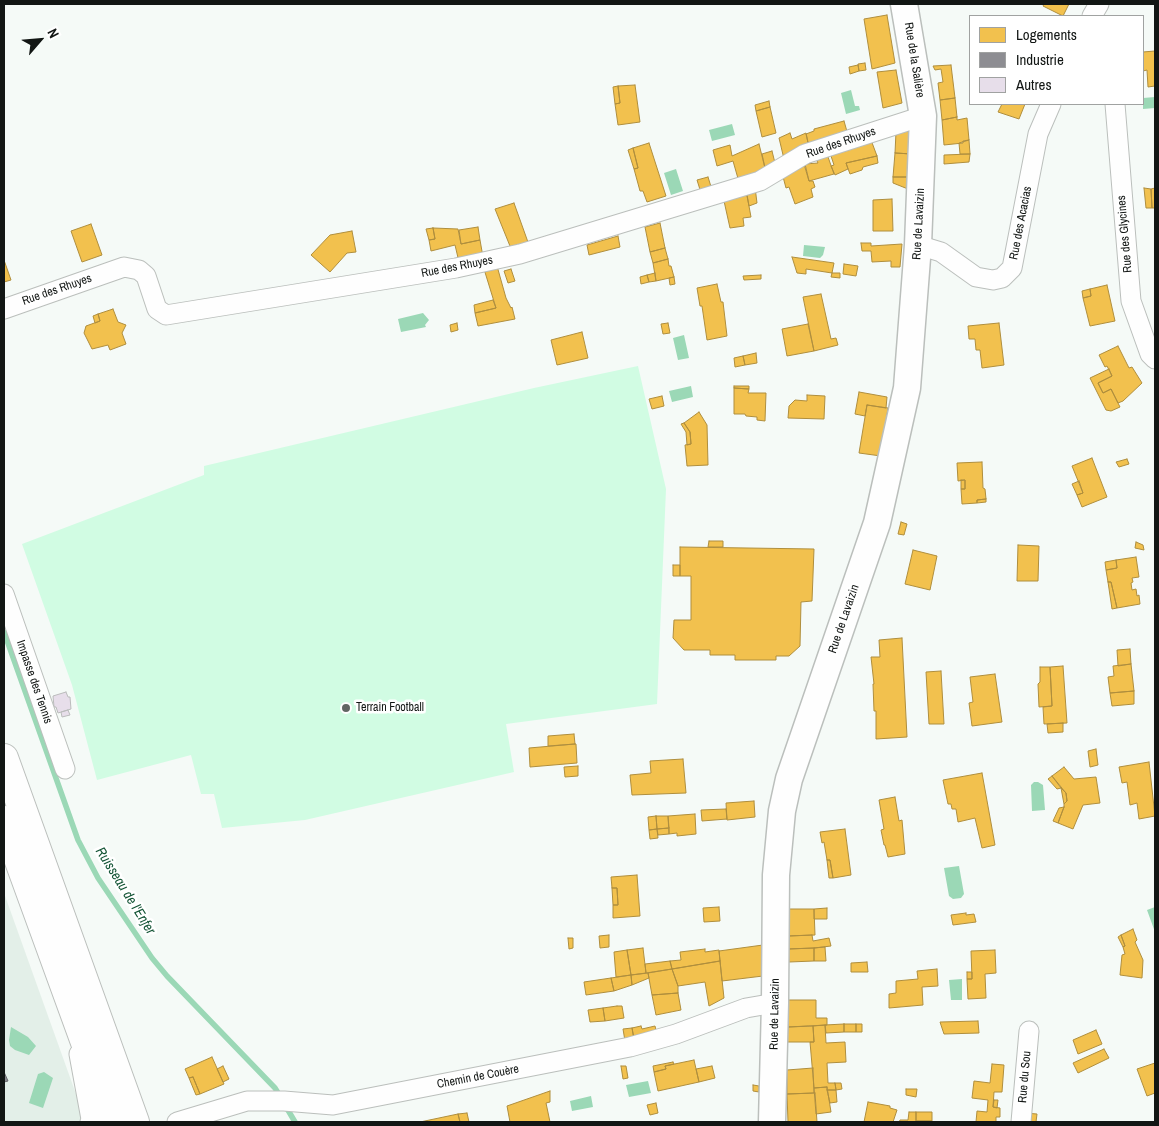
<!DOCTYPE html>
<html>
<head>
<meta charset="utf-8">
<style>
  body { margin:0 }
  #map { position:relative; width:1159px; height:1126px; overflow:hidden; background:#f5faf7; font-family:"Archivo Narrow",sans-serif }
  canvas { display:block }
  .frame { position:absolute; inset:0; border:5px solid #121614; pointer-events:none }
  .legend { position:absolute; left:969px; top:15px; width:175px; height:90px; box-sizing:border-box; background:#fff; border:1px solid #a0a2a1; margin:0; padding:6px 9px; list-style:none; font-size:15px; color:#121614 }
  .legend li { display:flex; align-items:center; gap:10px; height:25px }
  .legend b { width:25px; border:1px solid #a0a2a1 }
  .north { position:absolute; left:15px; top:15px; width:50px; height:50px; -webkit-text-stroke:4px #fff; paint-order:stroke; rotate:63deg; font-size:14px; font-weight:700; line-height:20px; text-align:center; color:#121614 }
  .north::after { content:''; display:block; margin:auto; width:18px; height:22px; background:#121614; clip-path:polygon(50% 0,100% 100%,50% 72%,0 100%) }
</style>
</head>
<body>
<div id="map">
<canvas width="1159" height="1126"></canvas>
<div class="frame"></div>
<ul class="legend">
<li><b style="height:14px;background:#f2c14e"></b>Logements</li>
<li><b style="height:14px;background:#8d8d92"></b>Industrie</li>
<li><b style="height:14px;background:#e7deea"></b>Autres</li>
</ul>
<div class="north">N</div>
</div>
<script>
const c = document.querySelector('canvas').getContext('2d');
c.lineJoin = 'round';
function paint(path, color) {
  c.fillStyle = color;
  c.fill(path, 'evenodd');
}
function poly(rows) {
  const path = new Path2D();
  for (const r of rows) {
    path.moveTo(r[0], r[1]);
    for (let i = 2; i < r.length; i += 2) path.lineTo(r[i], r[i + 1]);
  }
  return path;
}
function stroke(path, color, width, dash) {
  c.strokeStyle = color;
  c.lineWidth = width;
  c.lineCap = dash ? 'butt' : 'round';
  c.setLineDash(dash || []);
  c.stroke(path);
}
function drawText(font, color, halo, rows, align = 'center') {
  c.font = font + ' "Archivo Narrow",sans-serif';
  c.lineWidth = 5;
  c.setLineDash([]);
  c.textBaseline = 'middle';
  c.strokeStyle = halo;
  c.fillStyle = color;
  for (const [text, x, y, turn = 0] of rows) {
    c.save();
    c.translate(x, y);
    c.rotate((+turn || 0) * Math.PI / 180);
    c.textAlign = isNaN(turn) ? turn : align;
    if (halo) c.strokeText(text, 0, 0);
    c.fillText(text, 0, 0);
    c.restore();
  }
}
const built = poly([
  [4,893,86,1122,4,1122]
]);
const green = poly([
  [638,366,666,489,657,704,506,724,514,772,305,820,222,828,214,794,201,794,191,755,97,780,72,685,22,544,204,475,204,466,534,388]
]);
const water = poly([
  [851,90,855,106,859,106,860,110,846,114,841,93],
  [1155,97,1155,108,1143,109,1143,98],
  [732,124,735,135,712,141,709,130],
  [676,169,683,191,671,195,664,173],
  [804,245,825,247,823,255,820,258,803,256],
  [423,313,429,320,425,325,426,327,401,332,398,319],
  [684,335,689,358,678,360,673,338],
  [691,386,693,397,672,402,669,391],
  [1034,782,1038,782,1043,785,1045,810,1032,811,1031,785],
  [959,866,964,894,961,898,953,899,949,896,944,868],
  [1155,907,1155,932,1147,910],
  [962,979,962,1000,951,1000,949,980],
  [11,1027,28,1037,36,1046,29,1055,15,1050,10,1046,9,1040],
  [44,1072,53,1078,43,1108,29,1103,38,1074],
  [648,1081,651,1093,629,1097,626,1085],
  [591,1096,593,1107,572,1111,570,1101]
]);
const homes = poly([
  [1044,4,1069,4,1063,16,1043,6,1044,4],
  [887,15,895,63,872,69,864,19,887,15],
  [1155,51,1155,86,1148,87,1147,70,1143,71,1143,52,1155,51],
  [865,63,866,70,859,71,858,64,865,63],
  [858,65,859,71,850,74,849,67,858,65],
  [951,65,955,98,940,100,938,83,943,82,941,69,935,70,933,66,951,65],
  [896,70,902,103,883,108,877,72,896,70],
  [635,85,640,122,618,125,615,104,620,103,618,86,635,85],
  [618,86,620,103,615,104,613,87,618,86],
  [955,98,957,117,942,120,940,100,955,98],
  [769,101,770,107,756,111,755,105,769,101],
  [1002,104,1025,104,1019,119,998,112,1002,104],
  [770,107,776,133,762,137,756,111,770,107],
  [957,117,957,120,967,118,969,140,963,141,963,143,944,145,942,120,957,117],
  [844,121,848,135,809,147,806,134,814,131,814,129,844,121],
  [913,131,912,154,895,153,896,132,913,131],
  [790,133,792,139,806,133,809,147,784,159,779,138,790,133],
  [871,140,877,156,846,163,848,169,835,175,831,166,834,165,830,153,871,140],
  [969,140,970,154,960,154,959,143,969,140],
  [649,143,666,196,647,202,643,191,640,191,634,169,638,168,633,148,649,143],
  [759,144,766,172,739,182,733,161,717,166,713,150,730,145,732,156,759,144],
  [633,148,638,168,634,169,628,150,633,148],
  [772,151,775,163,765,168,762,154,772,151],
  [895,153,912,154,910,177,893,177,895,153],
  [827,154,834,174,809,181,805,164,818,163,816,159,827,154],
  [970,154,969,162,944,164,944,155,970,154],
  [877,156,878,163,863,167,862,170,850,174,846,163,877,156],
  [804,164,809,181,813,181,815,187,811,189,813,197,795,204,789,187,786,188,782,173,804,164],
  [708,177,713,193,702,196,697,180,708,177],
  [893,177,910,177,908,189,893,183,893,177],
  [755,187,757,203,749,206,746,190,755,187],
  [1144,188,1151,189,1152,208,1146,208,1144,188],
  [1155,188,1155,208,1152,208,1151,189,1155,188],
  [746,190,751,217,743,218,744,226,730,228,724,201,746,190],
  [892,199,893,231,873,231,873,200,892,199],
  [514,203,529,245,512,251,495,209,514,203],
  [660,223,665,248,650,252,645,227,660,223],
  [91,224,102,255,82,262,71,231,91,224],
  [478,227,480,240,461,244,459,230,478,227],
  [433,228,458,229,461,244,480,240,483,257,459,262,455,245,431,251,429,240,435,239,433,228],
  [433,228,435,239,429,240,426,229,433,228],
  [352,231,356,252,347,253,330,272,311,255,330,235,352,231],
  [618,236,620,247,589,255,587,245,618,236],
  [861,243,871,243,871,246,902,244,900,267,891,267,891,261,872,262,871,251,862,251,861,243],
  [665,248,668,259,653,263,650,252,665,248],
  [792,257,834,263,832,273,806,269,806,274,797,273,792,257],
  [668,259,669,266,671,266,674,277,656,281,653,263,668,259],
  [4,260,11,280,4,282,4,260],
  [844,264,858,266,856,276,843,274,844,264],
  [497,266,506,298,511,308,512,307,515,319,478,326,475,313,496,308,484,269,497,266],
  [511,269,515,281,508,283,504,271,511,269],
  [655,273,656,281,649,282,647,275,655,273],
  [832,273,840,273,840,278,831,277,832,273],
  [647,275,649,282,641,284,640,277,647,275],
  [761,275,761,279,744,280,743,276,761,275],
  [674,277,675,284,670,285,669,278,674,277],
  [717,284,721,302,723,302,727,336,707,340,702,306,700,306,697,288,717,284],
  [1107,285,1115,321,1090,326,1083,298,1091,296,1090,289,1107,285],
  [1090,289,1091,296,1083,298,1082,291,1090,289],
  [821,294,831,339,836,338,838,345,814,351,803,297,821,294],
  [493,300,496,308,475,313,474,305,493,300],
  [113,309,118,322,126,325,122,333,126,344,110,350,108,345,92,349,84,333,86,326,100,321,98,314,113,309],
  [98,314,100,321,95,323,93,316,98,314],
  [457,323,458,330,451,332,450,325,457,323],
  [668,323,670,333,663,334,661,324,668,323],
  [999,323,1004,365,982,368,980,350,976,350,975,339,969,339,968,326,999,323],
  [808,324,814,351,787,356,782,329,808,324],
  [582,332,588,358,557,365,551,340,582,332],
  [1118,346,1129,368,1132,367,1142,383,1123,401,1118,403,1111,389,1103,393,1098,383,1112,376,1107,366,1105,367,1099,355,1118,346],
  [756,353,757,363,745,365,743,356,756,353],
  [743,356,745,365,735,367,734,358,743,356],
  [1109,369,1112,376,1098,383,1103,393,1111,389,1120,407,1111,411,1106,410,1090,378,1109,369],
  [734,386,749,386,749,389,734,388,734,386],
  [734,388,749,389,748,393,766,393,765,421,757,420,757,417,746,416,745,414,734,414,734,388],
  [859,392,887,397,886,408,867,405,865,416,855,414,859,392],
  [807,395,825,396,824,419,788,418,789,406,795,400,807,401,807,395],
  [662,396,664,406,652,409,649,399,662,396],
  [867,405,888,408,881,456,859,453,867,405],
  [699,412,707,425,708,465,687,466,685,445,691,444,690,432,684,423,699,412],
  [684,423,690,432,691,444,687,445,686,432,681,424,684,423],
  [1092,458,1107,497,1082,507,1077,495,1083,493,1072,466,1092,458],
  [1127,459,1129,464,1119,467,1116,462,1127,459],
  [982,462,983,488,985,489,986,499,977,500,977,503,962,504,961,489,965,489,965,480,958,481,957,463,982,462],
  [961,480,965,480,965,489,961,489,961,480],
  [1079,481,1083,493,1077,495,1072,484,1079,481],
  [986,499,986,502,977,503,977,500,986,499],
  [901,522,907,524,904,535,898,534,901,522],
  [709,541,723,541,723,547,708,547,709,541],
  [1136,542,1143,545,1144,550,1135,548,1136,542],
  [1018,545,1039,546,1038,581,1017,581,1018,545],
  [680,547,814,549,812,601,801,602,800,646,789,656,776,656,776,660,735,660,735,655,710,655,710,650,684,650,673,638,674,620,691,620,691,576,680,576,680,547],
  [913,550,937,556,930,590,905,584,913,550],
  [1136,557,1139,577,1132,578,1133,582,1131,583,1132,590,1136,589,1137,596,1139,595,1140,604,1117,608,1111,582,1108,582,1106,570,1117,568,1116,560,1136,557],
  [1116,560,1117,568,1106,570,1105,562,1116,560],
  [673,565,680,565,680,576,673,576,673,565],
  [1108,582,1111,582,1117,608,1112,609,1108,582],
  [902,638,907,737,876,739,876,711,874,711,873,684,874,684,871,657,880,657,879,640,902,638],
  [1130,649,1131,664,1118,666,1117,650,1130,649],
  [1131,664,1134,691,1110,693,1108,677,1114,676,1113,666,1131,664],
  [1063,666,1067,723,1044,724,1043,707,1052,706,1050,667,1063,666],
  [1040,667,1050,667,1052,706,1039,707,1038,684,1040,682,1040,667],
  [941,671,944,724,929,724,926,672,941,671],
  [995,674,1002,722,972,726,969,703,973,702,970,677,995,674],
  [1134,691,1134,704,1112,706,1110,693,1134,691],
  [1063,723,1063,732,1048,733,1047,724,1063,723],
  [574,734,575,744,548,746,548,736,574,734],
  [575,744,576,744,577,763,530,767,529,748,575,744],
  [1096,749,1098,765,1090,767,1088,751,1096,749],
  [683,759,686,793,632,795,630,775,651,773,650,761,683,759],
  [1149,762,1155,816,1139,819,1137,803,1130,805,1127,782,1122,783,1119,767,1149,762],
  [578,766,578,776,565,777,564,767,578,766],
  [1064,767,1074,779,1096,777,1100,803,1083,805,1073,829,1058,823,1064,807,1064,804,1067,801,1066,793,1052,776,1064,767],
  [982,773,995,845,982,848,975,818,958,822,956,809,952,809,951,804,948,804,943,780,982,773],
  [1052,776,1061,788,1057,789,1048,779,1052,776],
  [1061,788,1066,793,1067,801,1064,804,1061,788],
  [895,797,899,821,902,820,905,854,888,857,885,845,884,845,881,830,884,829,879,800,895,797],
  [754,801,755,817,727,820,726,803,754,801],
  [1064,807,1058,823,1053,821,1059,808,1064,807],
  [726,809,727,819,702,821,701,810,726,809],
  [695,814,696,834,677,836,677,833,669,834,668,816,695,814],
  [656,816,668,816,669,828,657,829,656,816],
  [656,816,657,829,649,830,648,817,656,816],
  [669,828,669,834,658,835,657,829,669,828],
  [657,829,658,838,650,839,649,830,657,829],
  [845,829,851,875,833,878,830,860,827,860,824,842,822,843,820,832,845,829],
  [827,860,830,860,833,878,829,878,827,860],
  [637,875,640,916,613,918,613,905,618,905,617,888,612,888,611,877,637,875],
  [612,888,617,888,618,905,613,905,612,888],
  [719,907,720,921,704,922,703,908,719,907],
  [827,908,827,919,814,919,814,909,827,908],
  [789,909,814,909,815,935,788,936,789,909],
  [966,913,966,915,974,914,976,922,953,925,951,915,966,913],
  [1133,929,1137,940,1135,942,1143,960,1142,978,1120,975,1122,955,1125,954,1123,947,1125,946,1121,935,1133,929],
  [609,935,609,947,600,948,599,936,609,935],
  [812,935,813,941,829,938,831,946,814,948,788,949,788,936,812,935],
  [1121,935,1125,946,1123,947,1118,937,1121,935],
  [568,938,573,938,573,948,569,949,568,938],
  [763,945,763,976,722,981,719,951,763,945],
  [825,947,826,961,814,961,814,948,825,947],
  [643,948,646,973,631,975,627,950,643,948],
  [814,948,814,961,789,962,788,949,814,948],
  [705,949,705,952,719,950,720,961,672,969,670,961,681,960,680,952,705,949],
  [627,950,631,975,616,977,614,952,627,950],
  [995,950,996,973,985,974,986,998,968,999,967,979,972,979,971,951,995,950],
  [670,961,672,969,646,973,645,964,670,961],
  [720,961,724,998,709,1006,705,982,678,986,672,969,720,961],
  [867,962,868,972,851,972,851,963,867,962],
  [672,969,678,986,678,993,652,995,648,973,672,969],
  [937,969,938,986,922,987,923,1005,889,1008,889,994,896,993,896,981,918,979,917,971,937,969],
  [967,972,972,972,972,979,967,979,967,972],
  [648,973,649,978,632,985,631,975,648,973],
  [631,975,632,985,614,991,611,978,631,975],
  [611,978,614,991,586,995,584,982,611,978],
  [678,993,681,1010,656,1015,652,995,678,993],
  [788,1000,816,1000,816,1018,827,1018,827,1025,788,1027,788,1000],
  [617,1006,622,1006,624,1018,605,1021,603,1008,617,1006],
  [603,1008,605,1021,590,1022,588,1010,603,1008],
  [978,1021,979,1033,944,1034,940,1022,978,1021],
  [844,1024,856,1024,856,1032,844,1032,844,1024],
  [844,1024,844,1032,826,1033,825,1025,844,1024],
  [856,1024,862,1024,862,1032,856,1032,856,1024],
  [825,1025,826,1043,845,1042,846,1062,827,1063,828,1083,835,1083,836,1090,827,1090,827,1087,814,1088,810,1042,814,1042,813,1026,825,1025],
  [641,1026,642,1029,655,1026,657,1034,634,1039,632,1028,641,1026],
  [813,1026,814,1042,787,1042,788,1027,813,1026],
  [632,1028,634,1039,625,1041,623,1029,632,1028],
  [1096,1030,1102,1044,1078,1054,1073,1040,1096,1030],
  [1104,1049,1109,1058,1078,1073,1073,1063,1104,1049],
  [212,1057,224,1084,200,1094,193,1077,189,1078,185,1069,212,1057],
  [694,1060,699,1082,658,1091,654,1072,666,1069,665,1066,694,1060],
  [673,1062,674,1064,665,1066,666,1069,654,1072,653,1066,673,1062],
  [1155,1063,1155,1093,1147,1096,1137,1069,1155,1063],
  [992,1064,1004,1065,1002,1092,994,1092,993,1107,1000,1108,1000,1117,996,1117,996,1122,976,1122,977,1111,987,1112,988,1100,972,1098,974,1081,990,1083,992,1064],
  [223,1066,229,1079,223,1082,217,1069,223,1066],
  [621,1066,626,1066,628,1078,623,1079,621,1066],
  [712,1066,715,1078,699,1082,696,1069,712,1066],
  [813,1068,814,1093,787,1094,787,1070,813,1068],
  [193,1077,200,1094,196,1095,189,1078,193,1077],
  [835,1083,841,1083,842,1089,836,1090,835,1083],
  [753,1085,759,1086,759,1092,753,1091,753,1085],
  [827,1087,831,1112,816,1114,814,1088,827,1087],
  [906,1089,917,1089,916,1097,906,1095,906,1089],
  [827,1090,836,1090,837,1102,830,1103,827,1090],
  [550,1091,550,1102,546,1103,550,1122,510,1122,507,1106,550,1091],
  [815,1093,817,1122,788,1122,787,1094,815,1093],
  [994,1100,998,1100,997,1108,993,1107,994,1100],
  [868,1102,890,1106,890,1108,897,1110,893,1122,864,1122,868,1102],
  [656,1103,658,1113,650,1115,647,1105,656,1103],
  [909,1112,916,1112,916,1121,932,1121,932,1122,899,1122,900,1120,908,1120,909,1112],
  [916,1112,932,1112,932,1121,916,1121,916,1112],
  [467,1113,469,1122,460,1122,458,1114,467,1113],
  [1025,1113,1037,1114,1036,1122,1024,1122,1025,1113],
  [458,1114,460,1122,420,1122,458,1114]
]);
const industry = poly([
  [4,1072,8,1081,4,1082,4,1072]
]);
const stream = poly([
  [4,632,78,840,98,878,152,958,167,976,275,1088,280,1096],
  [285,1105,295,1122]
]);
const building = poly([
  [66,692,68,697,70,697,71,709,58,713,56,707,54,707,53,696,66,692],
  [68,710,70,715,62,717,61,712,68,710]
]);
const street = poly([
  [1092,16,1099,4],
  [1115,104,1131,301,1150,354,1155,359],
  [918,245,941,252,976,277,993,280,1002,278,1012,268,1038,134,1051,104],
  [4,309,124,267,139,270,146,276,157,309,166,315,456,268,520,254,760,181,805,154,923,116],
  [4,594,65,769],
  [79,1054,91,1119,90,1122],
  [177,1122,247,1101,284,1101,333,1105,630,1047,676,1034,746,1008,775,1003],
  [1021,1122,1029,1031]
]);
const secondary = poly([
  [772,1122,775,1003,776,875,782,811,789,779,877,523,907,388,918,245,923,116,904,4]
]);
const primary = poly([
  [4,758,135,1122],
  [4,820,114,1122]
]);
const markers = [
  [346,708,5,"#616663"]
];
const streetNames = [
  ["Rue de la Salière",914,60,81],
  ["Rue des Rhuyes",841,143,-19],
  ["Rue des Acacias",1021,223,-79],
  ["Rue de Lavaizin",919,224,-87],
  ["Rue des Glycines",1125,234,-95],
  ["Rue des Rhuyes",457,267,-11],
  ["Rue des Rhuyes",57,290,-19],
  ["Rue de Lavaizin",844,619,-71],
  ["Impasse des Tennis",34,682,71],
  ["Rue de Lavaizin",775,1014,-89],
  ["Chemin de Couère",478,1077,-11],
  ["Rue du Sou",1025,1077,-85]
];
const poiNames = [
  ["Terrain Football",356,708]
];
const waterNames = [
  ["Ruisseau de l'Enfer",125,891,58]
];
paint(built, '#e3efe8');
paint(green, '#d1fce3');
paint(water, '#9bd8b6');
paint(homes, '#f2c14e');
stroke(homes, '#af8e3d', 1);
paint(industry, '#8d8d92');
stroke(industry, '#68696c', 1);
stroke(stream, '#9bd8b6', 5.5);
paint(building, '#e7deea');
stroke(building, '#babbbb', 1);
stroke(street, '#bbbfbc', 21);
stroke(secondary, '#bbbfbc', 29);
stroke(primary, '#bbbfbc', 30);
stroke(street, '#fefefe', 19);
stroke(secondary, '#fefefe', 26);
stroke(primary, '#fefefe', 28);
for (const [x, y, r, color] of markers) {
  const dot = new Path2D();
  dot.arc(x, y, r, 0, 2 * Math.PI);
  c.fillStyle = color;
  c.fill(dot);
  stroke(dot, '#fff', 2);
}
drawText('12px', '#121614', '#fff', streetNames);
drawText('12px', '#121614', '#fff', poiNames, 'left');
drawText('italic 14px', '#145536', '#fff', waterNames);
</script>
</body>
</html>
